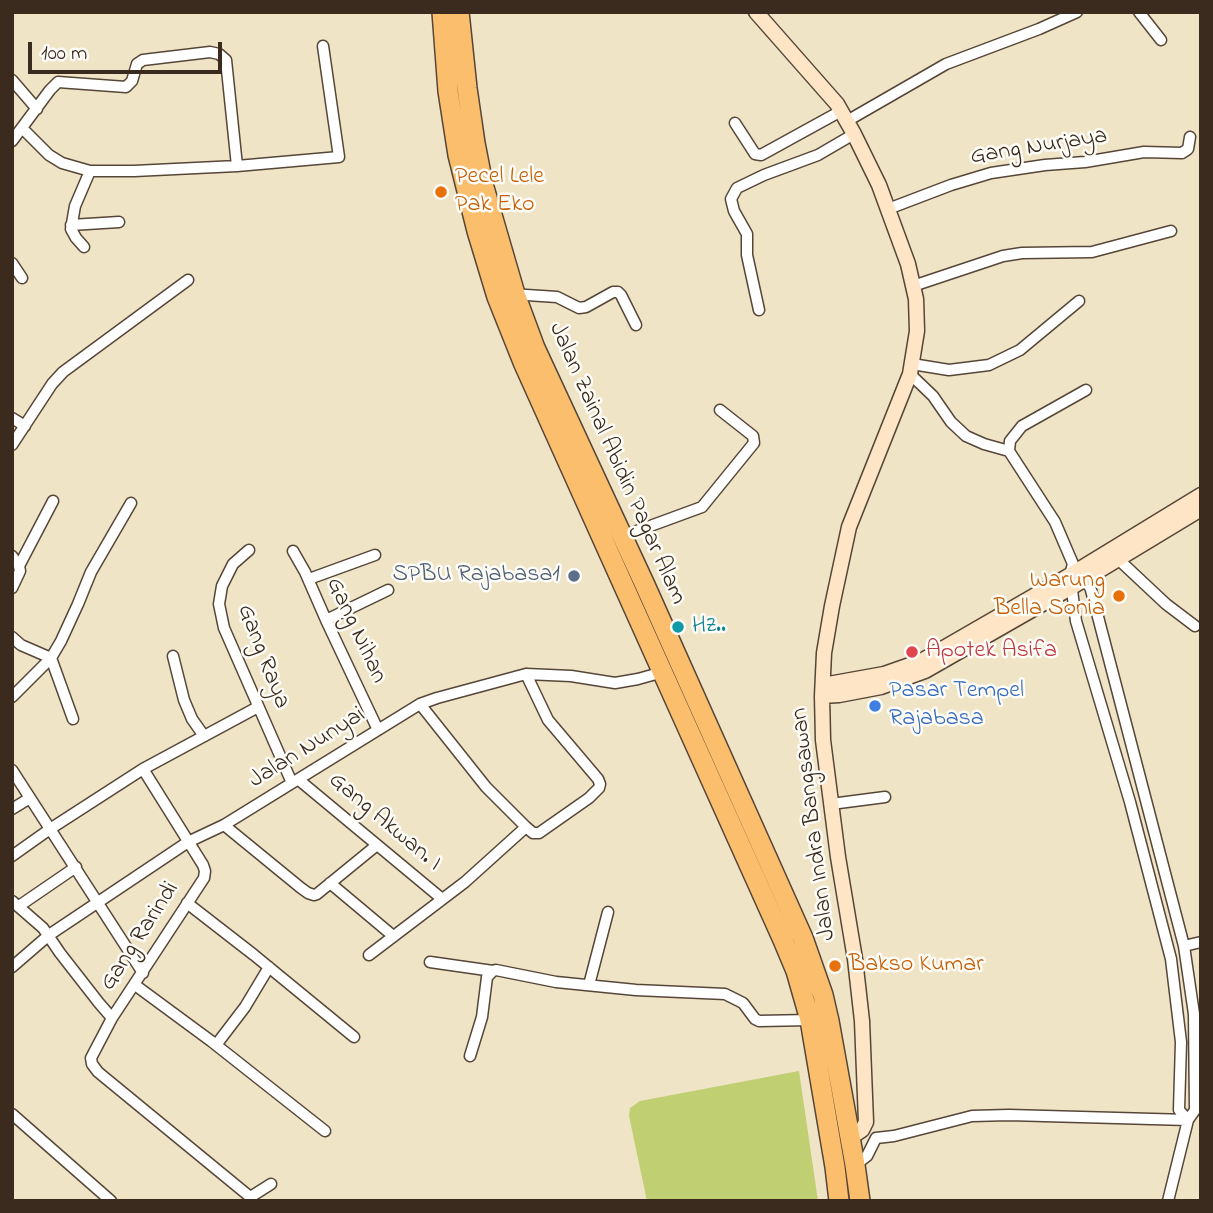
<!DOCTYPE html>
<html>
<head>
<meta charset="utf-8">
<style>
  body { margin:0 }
  #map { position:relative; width:1213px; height:1213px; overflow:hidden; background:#f0e4c7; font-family:"Indie Flower",sans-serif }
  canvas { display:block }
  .frame { position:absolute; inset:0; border:14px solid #3b2a1e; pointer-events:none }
  .scale { position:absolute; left:28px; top:42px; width:194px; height:32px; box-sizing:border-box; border:4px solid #3b2a1e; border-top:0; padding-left:9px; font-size:21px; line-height:24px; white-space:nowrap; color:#3b2a1e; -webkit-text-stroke:5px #fdfcf7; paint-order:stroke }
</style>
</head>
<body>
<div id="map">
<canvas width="1213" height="1213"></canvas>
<div class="frame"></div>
<div class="scale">100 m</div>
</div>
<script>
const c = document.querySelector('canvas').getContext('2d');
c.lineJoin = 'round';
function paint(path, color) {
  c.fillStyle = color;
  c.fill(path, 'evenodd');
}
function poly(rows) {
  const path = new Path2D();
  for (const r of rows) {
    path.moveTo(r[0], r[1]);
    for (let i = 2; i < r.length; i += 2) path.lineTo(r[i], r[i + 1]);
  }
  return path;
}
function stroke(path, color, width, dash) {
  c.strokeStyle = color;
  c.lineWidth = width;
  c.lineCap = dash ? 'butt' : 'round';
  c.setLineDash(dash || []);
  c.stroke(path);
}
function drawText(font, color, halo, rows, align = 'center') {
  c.font = font + ' "Indie Flower",sans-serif';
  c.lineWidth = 5;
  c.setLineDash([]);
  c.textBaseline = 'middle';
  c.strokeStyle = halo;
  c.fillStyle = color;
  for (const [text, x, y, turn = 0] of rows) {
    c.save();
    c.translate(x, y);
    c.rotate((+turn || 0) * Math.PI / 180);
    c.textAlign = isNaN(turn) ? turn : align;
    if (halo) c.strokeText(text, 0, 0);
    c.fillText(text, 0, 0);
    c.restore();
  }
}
const green = poly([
  [799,1071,818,1201,647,1201,629,1116,630,1108,640,1101]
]);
const street = poly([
  [1139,12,1161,40],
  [12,80,37,109],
  [847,121,946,64,1039,29,1077,12],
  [735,123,755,154,761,155,841,111],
  [23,129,49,155,62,163,90,171,134,171,237,166,339,157,323,46],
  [12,141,50,90,58,82,126,87,132,81,137,64,143,60,210,52,219,54,226,60,237,166],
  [888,209,951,185,991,173,1045,165,1085,162,1144,152,1182,153,1188,149,1190,137],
  [71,225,119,222],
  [84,247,76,238,71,229,75,206,90,171],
  [12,263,22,278],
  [913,286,1003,256,1022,253,1092,252,1171,231],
  [511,294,557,297,579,308,586,307,613,292,618,292,621,295,636,325],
  [759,310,747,255,747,234,734,211,731,199,737,188,764,175,818,155,854,134],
  [912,364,949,370,989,365,1020,350,1079,301],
  [910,374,933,396,951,422,966,436,984,444,1009,451,1055,522,1073,564,1070,575,1076,621,1130,802,1171,959,1181,1042,1179,1110,1188,1120],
  [12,418,25,426],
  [12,445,52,384,63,372,188,280],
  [1009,451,1010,441,1022,426,1086,390],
  [623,536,702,507,754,443,753,436,720,410],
  [249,550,233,564,222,586,219,604,224,628,292,783],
  [293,551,305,572,326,620,378,730],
  [12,556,19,566,20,571,12,588],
  [1118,559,1166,604,1195,626],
  [19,566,53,501],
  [1084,572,1091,590,1184,946,1194,1014,1195,1110,1188,1120,1168,1201],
  [309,579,375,555],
  [326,620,388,590],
  [12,637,21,645,51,658,73,719],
  [173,656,184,700,192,719,204,736],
  [12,697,51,658,61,641,78,604,91,572,131,503],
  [420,704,486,787,526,827,533,833,539,833,589,798,599,788,600,784,598,779,548,720,526,674],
  [143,769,203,865,205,871,204,878,112,1018,91,1058,92,1064,98,1072,249,1196,252,1196,271,1184],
  [12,770,143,973],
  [299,780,441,898],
  [831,804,885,797],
  [12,809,30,798],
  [224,825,301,888,308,893,314,895,317,894,377,845],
  [12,856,50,829,143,769,258,707],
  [330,883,392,935],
  [12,901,43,928,60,953,99,1003,112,1018],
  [187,903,254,955,354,1037],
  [19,906,76,867],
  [1184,946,1201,942],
  [369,955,465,882,526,827],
  [430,962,493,971],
  [12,967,49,935,188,842,224,825,420,704,437,698,526,674,571,676,615,683,638,679,663,672],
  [135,985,211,1041,325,1131],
  [589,985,608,912],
  [216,1045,245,1007,269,967],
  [470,1056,482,1017,487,977,493,971,496,970,556,982,636,990,725,994,743,1003,755,1019,759,1021,810,1020],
  [12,1114,111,1201],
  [855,1165,867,1156,876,1138,894,1136,972,1116,1009,1115,1188,1120]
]);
const secondary = poly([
  [756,12,837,104,854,134,879,185,908,264,916,299,917,331,910,374,849,527,832,606,824,653,822,696,823,740,838,857,855,959,862,1021,866,1122,862,1130,850,1138],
  [823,685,884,674,921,661,1070,575,1201,495],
  [822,696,839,695,881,687,925,671,1072,587,1201,509]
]);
const highway = poly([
  [442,12,448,91,458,155,477,231,497,297,523,362,783,940,796,971,810,1020,835,1167,839,1201],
  [459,12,467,88,475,143,483,184,515,294,535,348,645,585,803,938,823,995,829,1021,855,1165,860,1201]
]);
const markers = [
  [441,192,7,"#e8710a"],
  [574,576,7,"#5c6f8a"],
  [1119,596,7,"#e8710a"],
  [678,627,7,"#0f9aa8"],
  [912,652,7,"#e0444e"],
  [875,706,7,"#3f7fe0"],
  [835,966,7,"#e8710a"]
];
const streetNames = [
  ["Gang Nurjaya",1039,148,-9],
  ["Jalan Zainal Abidin Pagar Alam",616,464,66],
  ["Gang Nihan",355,631,65],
  ["Gang Raya",262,657,69],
  ["Jalan Nunyai",308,749,-32],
  ["Gang Akwan. I",384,823,40],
  ["Jalan Indra Bangsawan",815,824,-97],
  ["Gang Rarindi",141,937,-57]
];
const foodNames = [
  ["Pecel Lele",455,178],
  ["Pak Eko",455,206],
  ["Warung",1105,582,"right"],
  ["Bella Sonia",1105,610,"right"],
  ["Bakso Kumar",849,966]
];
const serviceNames = [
  ["SPBU Rajabasa1",560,576]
];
const cultureNames = [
  ["Hz..",692,627]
];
const healthNames = [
  ["Apotek Asifa",926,652]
];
const shopNames = [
  ["Pasar Tempel",889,692],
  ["Rajabasa",889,720]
];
paint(green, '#c0cf71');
stroke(street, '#564637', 13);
stroke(secondary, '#564637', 17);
stroke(highway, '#564637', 22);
stroke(street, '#fff', 10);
stroke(secondary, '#fde5c5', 14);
stroke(highway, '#fabe6d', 19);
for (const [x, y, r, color] of markers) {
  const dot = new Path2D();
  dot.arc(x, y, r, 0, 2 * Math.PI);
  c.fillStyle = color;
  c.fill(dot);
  stroke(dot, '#fdfcf7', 2.5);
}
drawText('24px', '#3b2a1e', '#fdfcf7', streetNames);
drawText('24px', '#c56008', '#fdfcf7', foodNames, 'left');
drawText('24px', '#4e5e75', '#fdfcf7', serviceNames, 'right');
drawText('24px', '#0d838f', '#fdfcf7', cultureNames, 'left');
drawText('24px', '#be3a42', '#fdfcf7', healthNames, 'left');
drawText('24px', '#366cbe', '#fdfcf7', shopNames, 'left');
</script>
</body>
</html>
